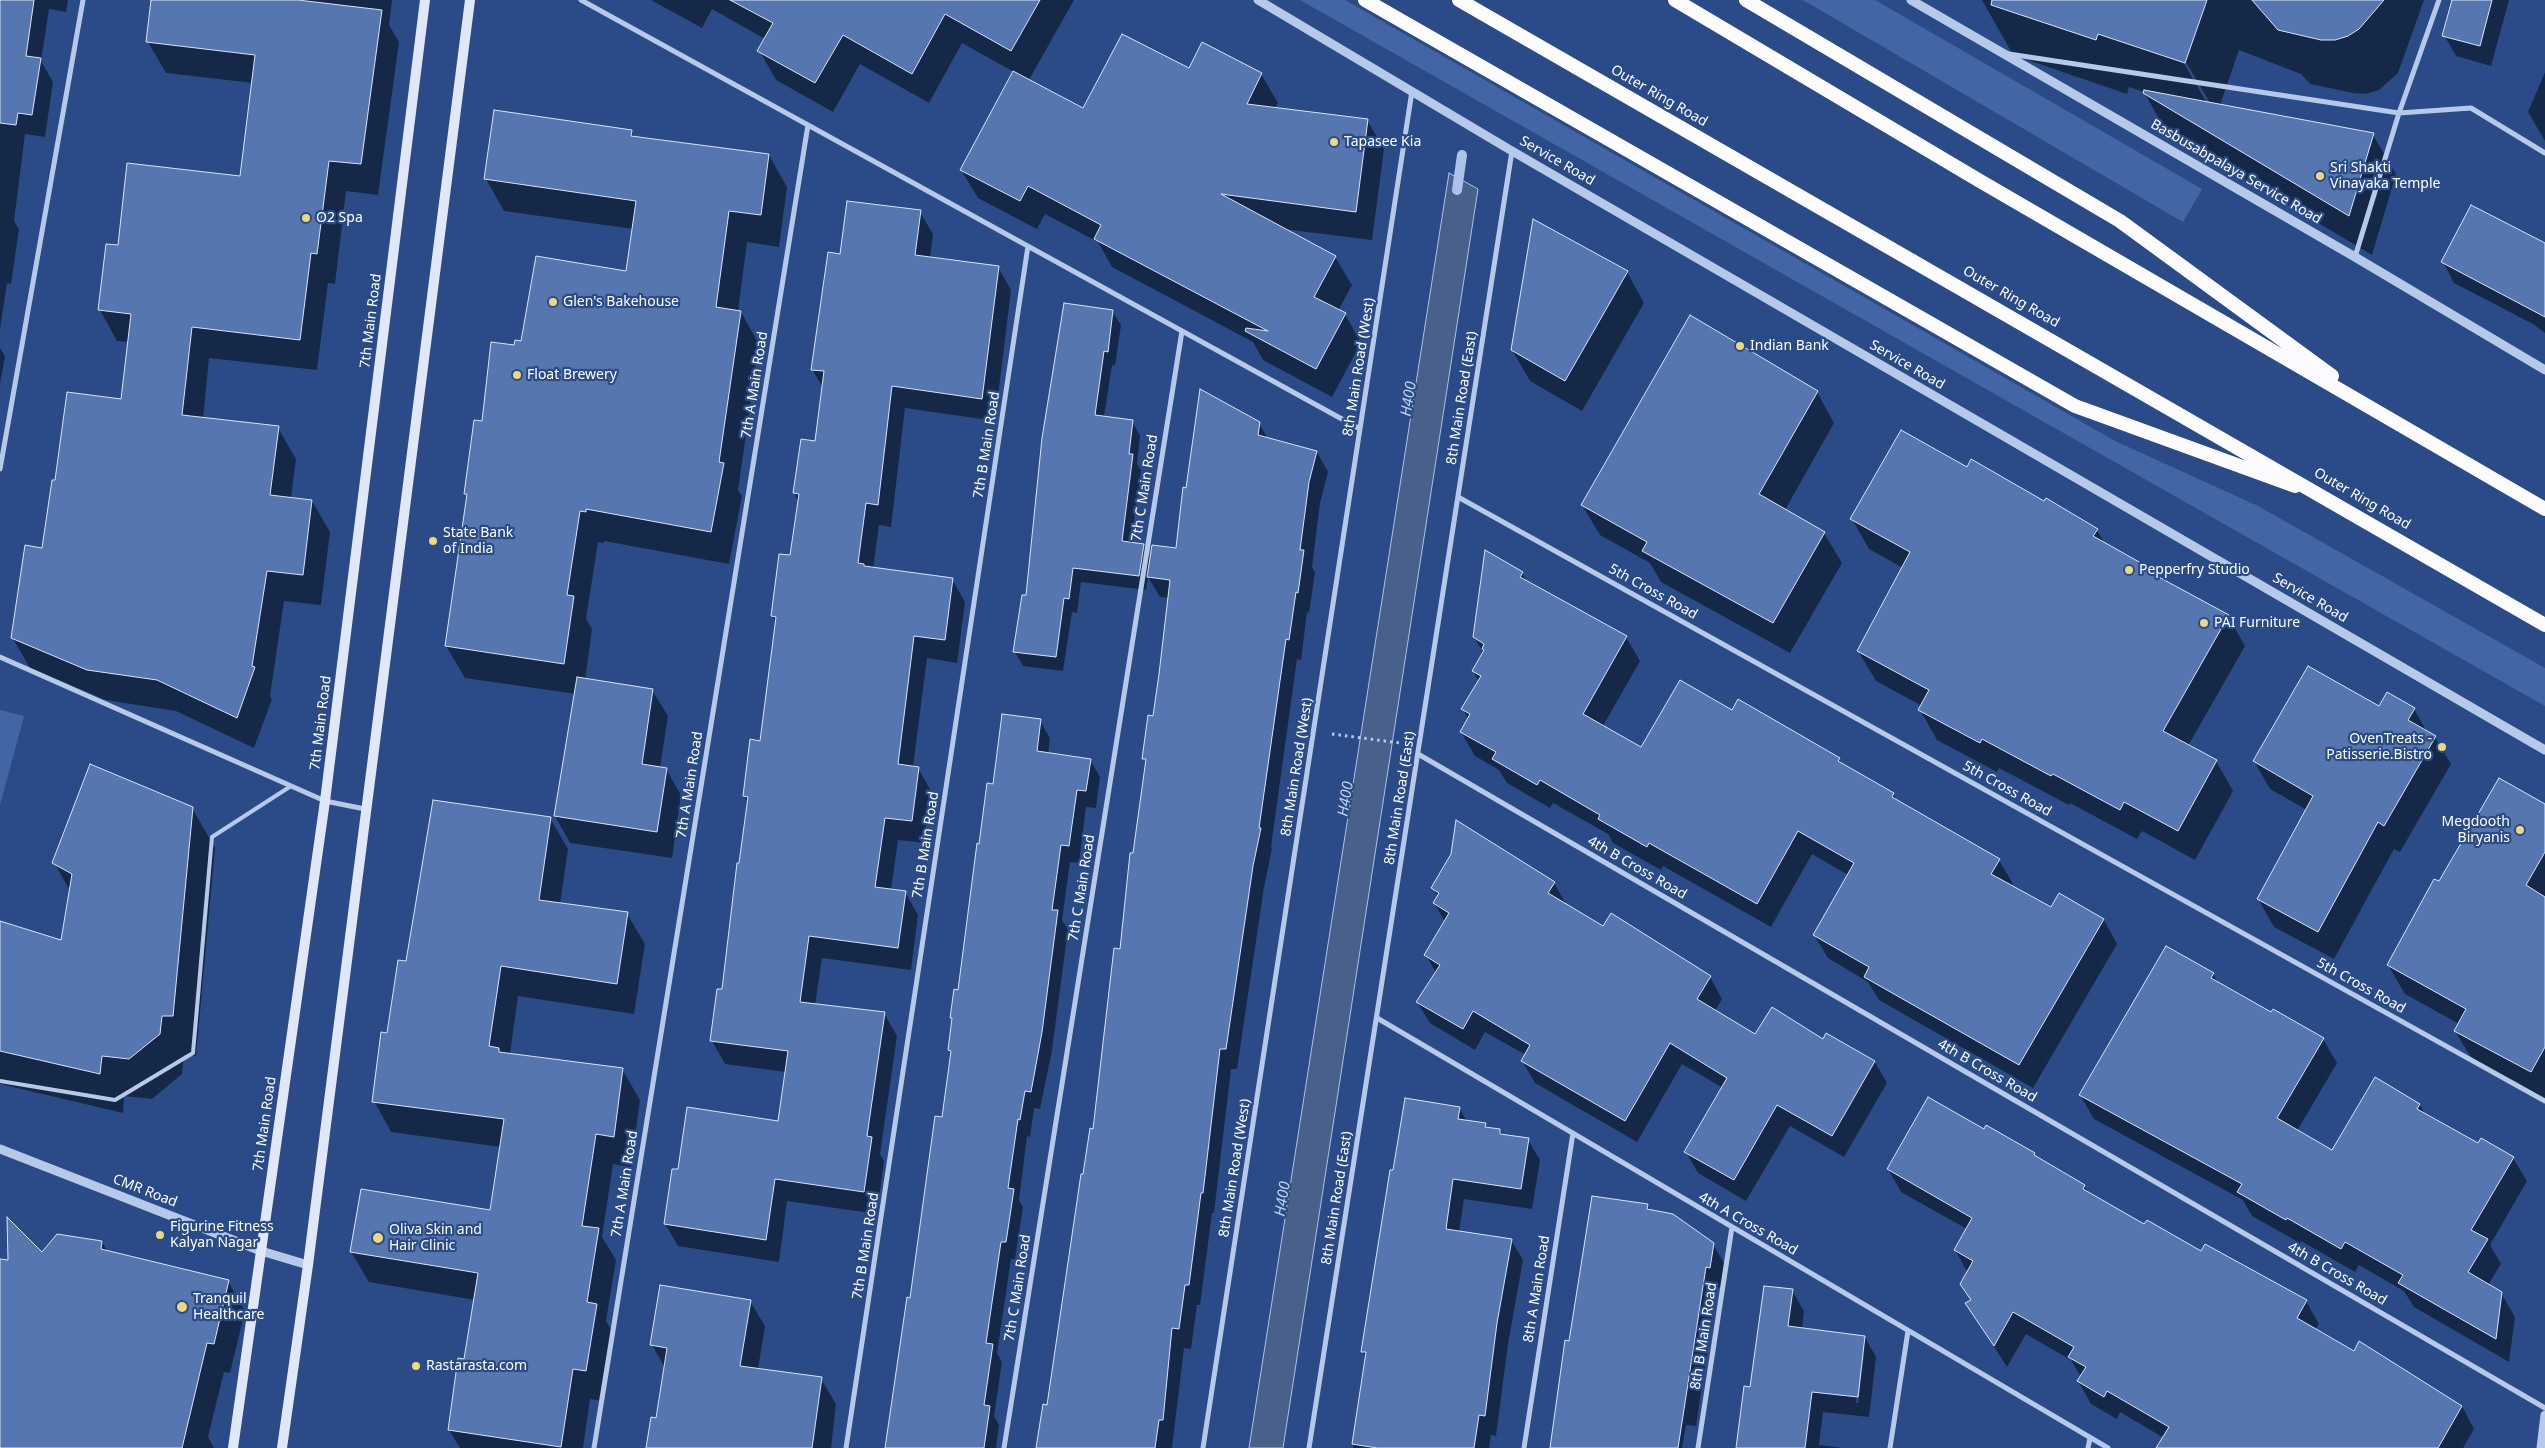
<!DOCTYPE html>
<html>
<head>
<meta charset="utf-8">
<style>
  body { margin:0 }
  canvas { display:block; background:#2a4b87 }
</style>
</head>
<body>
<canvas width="2545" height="1448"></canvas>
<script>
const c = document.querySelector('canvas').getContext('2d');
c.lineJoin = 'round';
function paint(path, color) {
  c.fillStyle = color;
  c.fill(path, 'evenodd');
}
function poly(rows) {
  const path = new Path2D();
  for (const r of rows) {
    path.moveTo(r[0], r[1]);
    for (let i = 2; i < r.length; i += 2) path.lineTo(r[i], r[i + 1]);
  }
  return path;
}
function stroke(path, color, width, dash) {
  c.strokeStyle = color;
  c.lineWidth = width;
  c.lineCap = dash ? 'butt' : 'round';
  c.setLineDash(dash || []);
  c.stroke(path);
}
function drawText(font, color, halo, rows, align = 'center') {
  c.font = font + ' "Noto Sans",sans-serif';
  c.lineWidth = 4.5;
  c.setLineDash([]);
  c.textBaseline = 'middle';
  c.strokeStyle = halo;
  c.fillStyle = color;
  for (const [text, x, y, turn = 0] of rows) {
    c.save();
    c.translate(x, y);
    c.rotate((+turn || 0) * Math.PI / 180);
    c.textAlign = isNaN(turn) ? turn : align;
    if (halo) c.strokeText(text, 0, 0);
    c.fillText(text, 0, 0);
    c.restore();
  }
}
const green = poly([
  [1300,0,1345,0,2115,441,2258,506,2545,668,2545,706],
  [1803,0,1875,0,2202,189,2183,222],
  [0,710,24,716,0,805]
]);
const water = poly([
  [1449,173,1478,189,1283,1448,1249,1448,1449,173]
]);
const shadow = poly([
  [0,0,68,0,66,12,49,9,41,61,53,82,45,137,25,134,14,221,19,229,11,284,7,283,0,329],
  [153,0,392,0,389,25,399,42,378,195,346,191,335,284,328,283,317,370,209,358,203,419,278,428,296,459,291,498,312,501,330,532,321,605,284,601,270,696,272,699,254,748,176,711,106,700,30,668,12,637,43,549,56,481,122,400,129,342,117,341,100,310,119,246,241,177,253,83,166,73,148,42],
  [651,0,1074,0,1029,80,1084,110,1189,70,1203,44,1261,74,1278,103,1275,108,1367,120,1384,149,1372,240,1283,229,1335,257,1352,285,1338,311,1345,314,1361,343,1332,397,1263,360,1253,342,1112,267,1098,242,1045,214,1037,229,978,198,961,170,1014,72,962,43,929,103,860,64,833,112,776,80,759,50,765,39,712,9,702,28],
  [1982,0,2424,0,2398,73,2379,90,2366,94,2353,93,2310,84,2301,74,2239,50,2220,105,2373,135,2396,174,2372,255,2167,133,2144,92,2129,87,2127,94,2013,55],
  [2183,57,2210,103,2207,103,2181,58],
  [2454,0,2509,0,2491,66,2456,56,2444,35],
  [2545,72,2545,141,2528,112],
  [631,131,634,137,769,155,787,187,779,247,747,242,738,311,741,312,759,344,738,490,742,496,729,564,604,541,604,543,598,542,586,619,592,629,585,680,652,690,668,716,660,768,666,769,681,795,672,858,570,843,555,816,576,694,465,678,446,646,468,498,465,493,483,423,515,346,627,273,633,229,504,211,486,179],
  [920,212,933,234,930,258,998,267,1011,290,995,421,905,408,891,527,879,525,873,569,952,579,965,602,957,663,927,658,913,767,918,768,931,791,924,843,898,840,891,890,905,892,918,915,911,970,822,958,815,1005,884,1013,897,1036,880,1154,884,1161,877,1214,787,1201,779,1262,678,1246,665,1224,679,1171,779,1122,786,1072,725,1064,712,1041,723,991,748,803,744,796,762,742,777,624,772,616,791,556,799,502,794,493,816,442,823,388,812,369,841,255],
  [2545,257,2545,333,2533,324,2454,283,2443,262],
  [1627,272,1644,303,1582,411,1530,381,1512,350],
  [1112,311,1121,325,1115,366,1112,365,1104,417,1132,421,1140,436,1137,464,1141,470,1131,544,1143,545,1151,560,1177,550,1187,489,1259,423,1268,439,1317,452,1328,472,1320,503,1312,567,1315,572,1309,613,1307,612,1301,660,1297,659,1271,847,1272,849,1264,887,1237,1069,1231,1069,1214,1213,1212,1213,1200,1305,1197,1305,1191,1349,1184,1348,1172,1448,1037,1448,1048,1406,1084,1176,1094,1130,1147,764,1144,758,1154,717,1169,598,1160,597,1148,577,1146,590,1081,582,1077,613,1072,612,1063,671,1023,666,1015,652,1027,597],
  [0,348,5,356,0,384],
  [1817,392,1834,423,1785,510,1824,533,1842,563,1790,653,1661,582,1650,563,1600,535,1582,505],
  [1967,468,2097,530,2105,544,2156,573,2159,578,2228,616,2245,646,2188,746,2216,761,2233,791,2195,860,2142,831,2137,839,2070,803,2069,805,1999,768,1997,772,1937,740,1920,710,1922,706,1876,681,1858,651,1903,568,1869,549,1852,519],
  [1522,573,1527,582,1626,637,1640,661,1603,726,1641,749,1732,711,1839,759,1843,765,1893,794,1898,802,1999,860,2013,884,2011,887,2051,909,2059,895,2104,920,2117,944,2033,1088,1879,1000,1868,982,1828,958,1814,935,1848,875,1812,854,1771,927,1663,866,1661,870,1613,843,1608,834,1553,803,1550,808,1507,783,1499,770,1475,756,1461,732,1468,719,1463,709,1479,682,1473,671,1484,654,1474,637],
  [2379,708,2414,709,2427,732,2435,737,2451,764,2400,852,2394,849,2334,959,2274,927,2258,899,2307,810,2270,789,2254,761],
  [1040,721,1050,738,1048,754,1090,760,1100,777,1096,808,1086,807,1079,863,1070,862,1062,920,1068,929,1052,1050,1040,1109,1034,1108,1030,1137,1027,1136,1019,1200,1023,1207,1015,1259,1011,1259,997,1353,1002,1362,994,1416,999,1425,996,1448,886,1448,943,1118,952,1054,950,1050,953,1021,951,1018,959,991,980,845,994,785],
  [2545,805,2545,1099,2472,1059,2455,1031,2459,1024,2405,994,2388,965,2440,883],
  [192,808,215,848,196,1056,184,1055,182,1074,152,1099,124,1096,123,1113,0,1084,0,923,62,941,70,891,54,862],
  [550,818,568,849,560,904,627,914,645,944,634,1014,518,996,510,1054,622,1069,640,1100,631,1167,613,1164,602,1237,616,1260,606,1321,614,1335,603,1401,590,1399,583,1448,460,1448,449,1430,465,1361,475,1300,369,1282,351,1252,491,1211,501,1147,391,1132,374,1101,407,963],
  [1554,883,1566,904,1604,928,1710,977,1722,999,1715,1011,1756,1035,1823,1040,1875,1062,1887,1083,1844,1157,1790,1126,1746,1201,1698,1173,1686,1152,1723,1088,1682,1064,1637,1142,1535,1083,1522,1061,1526,1055,1485,1032,1475,1050,1430,1023,1417,1002,1436,973,1426,955,1445,922,1434,903,1438,897,1433,888],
  [2213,974,2218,983,2271,1014,2323,1039,2337,1063,2297,1131,2333,1151,2420,1104,2425,1115,2479,1145,2513,1158,2527,1181,2490,1245,2501,1264,2488,1285,2501,1293,2515,1317,2509,1362,2414,1307,2404,1291,2359,1265,2355,1272,2301,1241,2300,1243,2252,1216,2243,1200,2094,1119,2080,1095],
  [1459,1108,1467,1121,1485,1124,1488,1129,1500,1130,1503,1135,1528,1140,1540,1160,1532,1209,1464,1199,1459,1232,1511,1240,1523,1260,1508,1344,1496,1436,1491,1435,1489,1448,1353,1448,1367,1359,1362,1351,1395,1172],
  [1984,1131,2034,1154,2036,1158,2084,1186,2089,1193,2145,1225,2306,1301,2319,1324,2315,1330,2462,1406,2474,1429,2463,1448,2167,1448,2164,1438,2120,1412,2117,1419,2091,1404,2078,1381,2081,1377,2071,1360,2026,1334,2007,1367,1967,1304,1972,1301,1968,1273,1955,1250,1967,1229,1901,1192,1888,1169],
  [1647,1205,1651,1211,1713,1244,1725,1265,1721,1288,1717,1287,1696,1426,1686,1425,1682,1448,1551,1448,1570,1342],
  [102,1242,108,1252,228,1281,245,1311,230,1373,224,1372,208,1437,214,1448,0,1448,0,1260,10,1261],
  [1792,1290,1804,1311,1802,1329,1865,1337,1876,1357,1869,1417,1823,1412,1819,1445,1843,1448,1739,1448,1751,1388],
  [1862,1354,1864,1354,1858,1403,1856,1403],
  [750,1301,765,1326,758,1369,821,1379,836,1404,831,1448,648,1448,657,1419,665,1368,652,1345]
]);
const stream = poly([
  [1457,190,1462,155]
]);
const building = poly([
  [0,0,34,0,26,56,41,58,32,115,18,113,16,125,0,123,0,0],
  [151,0,298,0,382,10,361,164,329,161,317,254,311,253,300,340,192,327,182,415,279,426,270,495,312,500,303,575,267,571,252,666,255,667,237,718,157,680,87,670,11,638,25,545,42,548,52,480,55,480,67,392,121,399,131,314,98,310,106,244,118,245,127,163,240,176,255,55,146,42,151,0],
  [730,0,1040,0,1011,51,945,14,912,74,843,35,815,83,757,51,773,23,730,0],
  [1992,0,2207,0,2185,63,2098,34,2096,40,1991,5,1992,0],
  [2252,0,2384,0,2359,29,2348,36,2335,40,2321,40,2278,30,2252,0],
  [2452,0,2492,0,2480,46,2442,36,2452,0],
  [1122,34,1189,68,1202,42,1262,73,1247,104,1368,119,1356,212,1221,194,1336,256,1314,297,1346,313,1316,369,1245,331,1246,328,1268,331,1094,239,1101,225,1028,186,1020,201,960,170,1013,71,1083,108,1122,34],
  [2144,90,2374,133,2349,216,2143,93,2144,90],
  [494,110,632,130,631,136,769,154,761,215,729,211,716,307,741,311,719,462,724,463,711,532,586,509,586,512,580,511,567,595,574,596,564,664,445,646,467,494,464,494,474,420,482,421,491,342,514,345,515,340,521,341,536,256,626,271,636,201,484,179,494,110],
  [847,201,921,210,915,255,999,266,982,399,892,386,878,505,866,503,858,563,864,564,864,566,953,578,945,640,914,636,898,764,919,767,912,821,885,818,875,887,906,891,898,948,809,936,800,1002,885,1012,867,1136,872,1137,864,1192,775,1179,766,1240,664,1224,672,1169,678,1169,687,1107,778,1121,788,1051,710,1041,717,989,722,989,737,863,739,863,748,797,743,796,750,739,760,741,776,617,771,616,779,554,790,555,799,494,793,493,801,439,815,441,824,371,811,370,828,252,840,254,847,201],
  [2471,205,2545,243,2545,317,2441,262,2471,205],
  [1533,219,1628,271,1565,381,1511,350,1533,219],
  [1064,303,1113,310,1108,352,1104,351,1095,415,1133,420,1129,454,1133,454,1122,541,1144,544,1139,576,1073,568,1069,599,1064,598,1056,657,1013,652,1022,595,1026,595,1042,438,1064,303],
  [1690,315,1818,391,1759,494,1825,532,1773,623,1642,551,1647,542,1581,505,1690,315],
  [1200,389,1260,422,1258,435,1317,451,1309,482,1300,550,1304,550,1298,593,1296,592,1289,640,1286,639,1259,828,1261,828,1253,866,1226,1049,1220,1049,1203,1193,1201,1193,1189,1285,1185,1285,1179,1329,1172,1328,1163,1420,1159,1420,1155,1448,1036,1448,1043,1404,1047,1405,1081,1174,1083,1174,1090,1128,1093,1129,1114,948,1120,949,1130,853,1133,853,1146,759,1142,759,1148,715,1153,716,1159,674,1170,580,1147,577,1152,545,1176,548,1183,487,1186,488,1200,389],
  [1901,430,1967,467,1971,459,2044,501,2046,498,2098,529,2093,536,2157,572,2155,575,2229,615,2163,731,2217,760,2178,831,2124,802,2120,810,2053,774,2051,776,1982,739,1980,743,1918,710,1929,690,1857,651,1910,552,1850,519,1901,430],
  [1485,550,1523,572,1520,577,1627,636,1583,714,1641,747,1680,680,1732,710,1738,699,1840,758,1838,761,1894,793,1892,797,2000,859,1991,874,2051,907,2059,893,2104,919,2019,1065,1864,977,1869,967,1813,935,1854,863,1798,831,1757,904,1649,843,1647,847,1598,819,1600,815,1540,780,1537,785,1492,759,1496,752,1460,732,1470,714,1461,709,1481,676,1472,671,1484,650,1482,649,1484,644,1473,637,1485,550],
  [2308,666,2379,706,2387,692,2415,708,2408,720,2436,736,2384,826,2378,822,2318,932,2257,899,2313,796,2253,761,2308,666],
  [577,677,653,689,642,764,667,768,657,832,554,816,577,677],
  [1002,714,1041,719,1037,751,1091,759,1086,791,1077,790,1069,846,1061,845,1052,910,1058,910,1042,1032,1031,1092,1025,1091,1020,1120,1018,1119,1008,1188,1014,1189,1006,1242,1001,1242,986,1343,993,1344,984,1405,990,1406,984,1448,885,1448,907,1297,910,1298,935,1116,942,1117,951,1051,948,1050,952,1018,950,1018,954,989,958,990,977,843,979,844,987,783,993,784,1002,714],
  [90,764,193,807,173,1016,162,1016,160,1034,129,1059,102,1056,100,1074,0,1051,0,921,61,940,72,874,52,863,90,764],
  [2499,778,2545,804,2545,852,2526,885,2545,897,2545,1047,2531,1072,2454,1031,2466,1009,2387,965,2434,879,2439,881,2499,778],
  [433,800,551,817,539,900,628,912,617,984,501,966,489,1046,499,1048,499,1052,623,1068,614,1137,596,1134,582,1226,599,1228,587,1302,597,1304,586,1371,573,1369,561,1447,448,1430,458,1358,464,1359,478,1273,350,1252,361,1189,490,1210,504,1119,372,1102,381,1032,387,1033,398,960,406,961,433,800],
  [1456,820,1555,882,1548,893,1603,926,1611,913,1711,976,1697,999,1755,1034,1772,1007,1823,1039,1826,1033,1875,1061,1832,1136,1777,1105,1734,1180,1684,1152,1727,1078,1670,1043,1625,1121,1521,1061,1530,1045,1473,1011,1463,1029,1416,1002,1440,965,1424,955,1449,913,1433,903,1439,893,1431,888,1451,854,1456,820],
  [2166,946,2214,973,2211,978,2271,1012,2273,1009,2324,1038,2277,1118,2332,1150,2375,1077,2420,1104,2417,1109,2478,1143,2481,1138,2514,1157,2471,1230,2488,1239,2468,1272,2502,1292,2496,1339,2398,1283,2403,1275,2345,1242,2341,1249,2287,1218,2286,1220,2237,1192,2242,1184,2079,1095,2166,946],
  [1928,1097,1984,1129,1986,1125,2035,1153,2034,1155,2085,1185,2083,1189,2144,1224,2147,1220,2201,1251,2205,1244,2307,1300,2297,1318,2354,1351,2359,1341,2462,1406,2438,1448,2156,1448,2169,1427,2107,1391,2104,1397,2077,1381,2086,1367,2068,1357,2074,1347,2013,1312,1994,1346,1965,1303,1971,1300,1960,1284,1973,1261,1954,1250,1972,1218,1887,1169,1928,1097],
  [1405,1098,1460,1107,1458,1119,1486,1123,1485,1127,1500,1129,1500,1134,1529,1138,1521,1189,1453,1179,1446,1229,1512,1239,1497,1323,1485,1416,1479,1415,1474,1448,1377,1448,1352,1444,1366,1352,1361,1352,1390,1170,1393,1170,1405,1098],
  [1592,1196,1648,1204,1647,1209,1673,1214,1714,1243,1710,1268,1706,1267,1678,1448,1550,1448,1565,1340,1569,1341,1592,1196],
  [7,1217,42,1252,57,1234,102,1241,101,1249,229,1280,214,1344,207,1343,182,1448,0,1448,0,1259,8,1260,7,1217],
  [660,1285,751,1300,740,1366,822,1377,812,1448,646,1448,651,1417,656,1418,667,1348,650,1345,660,1285],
  [1764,1286,1793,1289,1788,1326,1865,1336,1858,1397,1812,1392,1805,1448,1736,1448,1744,1386,1750,1387,1764,1286]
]);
const path = poly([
  [1332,734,1400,743]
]);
const service = poly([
  [0,1081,115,1100,193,1053,212,837,291,786]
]);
const minor = poly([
  [581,0,1360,429],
  [2009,54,2399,113,2471,108,2545,153],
  [2355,257,2399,113,2439,0],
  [0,469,83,0],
  [1458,497,2545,1101],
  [0,657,325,801,365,809],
  [1418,754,2545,1408],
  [1377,1018,2108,1448],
  [594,1448,808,125],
  [846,1448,1028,246],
  [1004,1448,1182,331],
  [1203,1448,1412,91],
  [1309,1448,1512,151],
  [1524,1448,1573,1133],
  [1698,1448,1732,1227],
  [1890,1448,1908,1331],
  [2088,1448,2090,1438]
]);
const tertiary = poly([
  [1258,0,1512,151,2545,750],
  [1911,0,2355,257,2545,370],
  [0,1149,261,1251,308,1265],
  [2541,1448,2545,1415]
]);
const secondary = poly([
  [233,1448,325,801,425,0],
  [282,1448,308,1265,470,0]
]);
const trunk = poly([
  [1365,0,2075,406,2295,486],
  [1459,0,2545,625],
  [1675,0,1980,181,2545,509],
  [1746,0,2120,221,2332,376]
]);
const markers = [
  [1334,142,5,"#eed87e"],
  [2320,176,5,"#eed87e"],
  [306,218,5,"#eed87e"],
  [553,302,5,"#eed87e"],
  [1740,346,5,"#eed87e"],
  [517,375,5,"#eed87e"],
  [433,541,5,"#eed87e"],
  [2129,570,5,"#eed87e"],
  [2204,623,5,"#eed87e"],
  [2442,747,5,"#eed87e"],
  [2520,830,5,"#eed87e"],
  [160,1235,5,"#eed87e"],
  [378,1238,6,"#eed87e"],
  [182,1307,6,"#eed87e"],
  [416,1366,5,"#eed87e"]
];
const streetNames = [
  ["Outer Ring Road",1659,96,30],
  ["Service Road",1557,161,30],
  ["Basbusabpalaya Service Road",2236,172,30],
  ["Outer Ring Road",2011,297,30],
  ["7th Main Road",371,321,-83],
  ["Service Road",1907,365,30],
  ["8th Main Road (West)",1359,367,-81],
  ["7th A Main Road",755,385,-81],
  ["8th Main Road (East)",1462,398,-81],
  ["7th B Main Road",987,445,-81],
  ["7th C Main Road",1145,488,-81],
  ["Outer Ring Road",2362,499,30],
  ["5th Cross Road",1653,592,29],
  ["Service Road",2310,598,30],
  ["7th Main Road",321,723,-83],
  ["8th Main Road (West)",1297,767,-81],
  ["7th A Main Road",690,785,-81],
  ["5th Cross Road",2007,789,29],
  ["8th Main Road (East)",1400,798,-81],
  ["7th B Main Road",926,845,-81],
  ["4th B Cross Road",1637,868,30],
  ["7th C Main Road",1082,888,-81],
  ["5th Cross Road",2361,986,29],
  ["4th B Cross Road",1987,1071,30],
  ["7th Main Road",265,1124,-82],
  ["8th Main Road (West)",1235,1168,-81],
  ["7th A Main Road",625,1184,-81],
  ["CMR Road",145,1191,21],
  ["8th Main Road (East)",1337,1198,-81],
  ["4th A Cross Road",1748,1224,30],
  ["7th B Main Road",866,1246,-81],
  ["4th B Cross Road",2337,1274,30],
  ["7th C Main Road",1018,1288,-81],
  ["8th A Main Road",1537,1289,-81],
  ["8th B Main Road",1704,1336,-81]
];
const poiNames = [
  ["Tapasee Kia",1344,142],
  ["Sri Shakti",2330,168],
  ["Vinayaka Temple",2330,184],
  ["O2 Spa",316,218],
  ["Glen's Bakehouse",563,302],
  ["Indian Bank",1750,346],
  ["Float Brewery",527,375],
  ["State Bank",443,533],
  ["of India",443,549],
  ["Pepperfry Studio",2139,570],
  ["PAI Furniture",2214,623],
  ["OvenTreats -",2432,739,"right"],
  ["Patisserie.Bistro",2432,755,"right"],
  ["Megdooth",2510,822,"right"],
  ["Biryanis",2510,838,"right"],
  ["Figurine Fitness",170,1227],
  ["Kalyan Nagar",170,1243],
  ["Oliva Skin and",389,1230],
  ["Hair Clinic",389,1246],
  ["Tranquil",193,1299],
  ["Healthcare",193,1315],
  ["Rastarasta.com",426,1366]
];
const waterNames = [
  ["H400",1409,399,-81],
  ["H400",1346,799,-81],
  ["H400",1283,1199,-81]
];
paint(green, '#4266a5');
paint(water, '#49608b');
stroke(water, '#acc2e8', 1);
paint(shadow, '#0007');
stroke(stream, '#acc2e8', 10);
paint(building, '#5676b0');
stroke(building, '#dae4f6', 1);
stroke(path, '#b7c9e8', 3, [2.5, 4]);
stroke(service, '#b7c9e8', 4);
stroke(minor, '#b7c9e8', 5);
stroke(tertiary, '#b7c9e8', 9);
stroke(secondary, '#e0e8f7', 10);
stroke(trunk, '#fcfcfe', 14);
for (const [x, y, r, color] of markers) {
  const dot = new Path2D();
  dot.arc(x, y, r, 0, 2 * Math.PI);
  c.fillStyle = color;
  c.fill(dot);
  stroke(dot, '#2a4b87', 2);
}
drawText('14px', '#fff', '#2a4b87', streetNames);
drawText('14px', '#fff', '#2a4b87', poiNames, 'left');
drawText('italic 15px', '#c2d3ef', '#2a4b87', waterNames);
</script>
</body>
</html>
